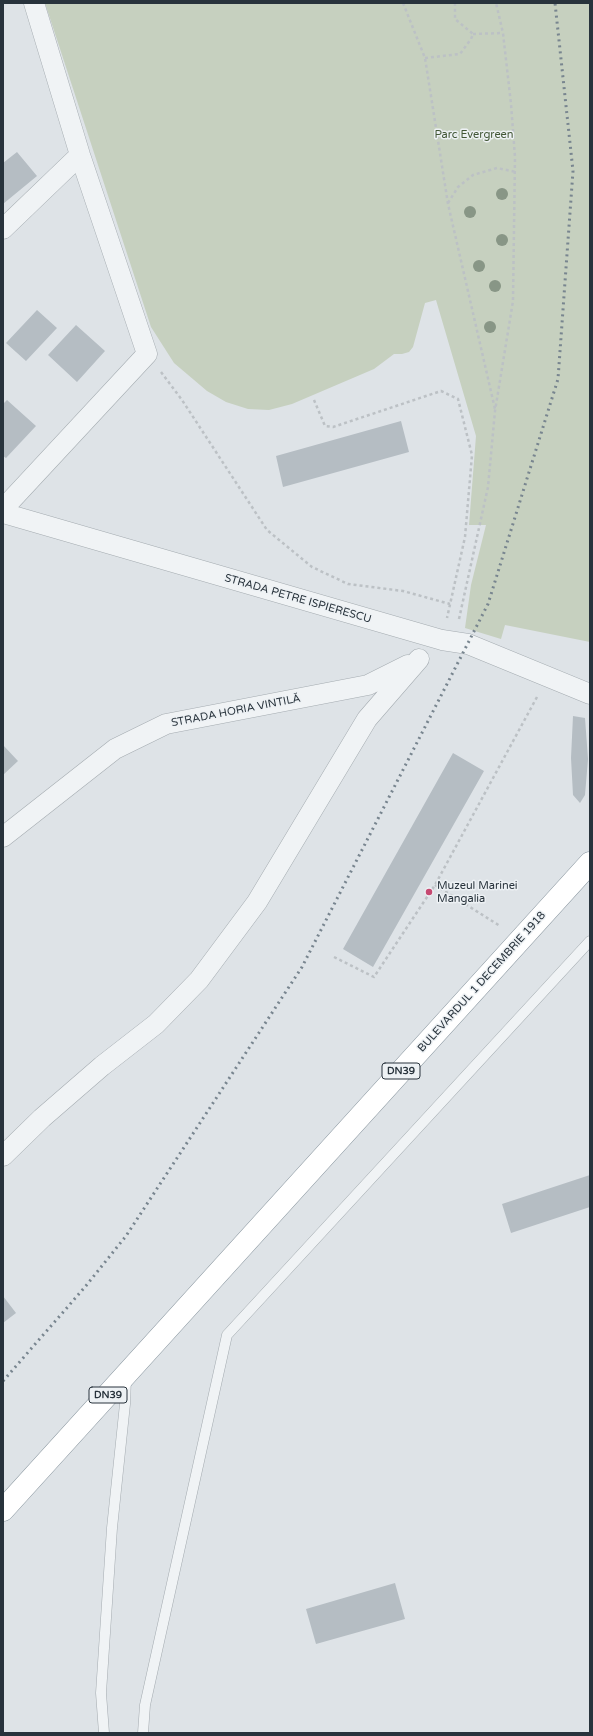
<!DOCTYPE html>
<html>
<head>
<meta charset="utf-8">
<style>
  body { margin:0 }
  #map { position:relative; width:593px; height:1736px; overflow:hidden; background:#dee3e7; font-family:"Varela Round",sans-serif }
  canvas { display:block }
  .frame { position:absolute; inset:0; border:4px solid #28333c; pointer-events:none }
</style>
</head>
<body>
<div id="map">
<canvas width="593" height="1736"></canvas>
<div class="frame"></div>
</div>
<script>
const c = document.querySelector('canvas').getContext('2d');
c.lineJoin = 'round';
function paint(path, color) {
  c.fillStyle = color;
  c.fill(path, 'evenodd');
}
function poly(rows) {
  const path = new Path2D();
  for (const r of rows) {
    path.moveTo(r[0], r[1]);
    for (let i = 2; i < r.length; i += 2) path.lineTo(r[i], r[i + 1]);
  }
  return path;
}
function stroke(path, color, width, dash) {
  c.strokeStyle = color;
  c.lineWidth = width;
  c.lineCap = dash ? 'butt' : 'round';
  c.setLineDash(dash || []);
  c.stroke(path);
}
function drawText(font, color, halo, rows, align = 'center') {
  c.font = font + ' "Varela Round",sans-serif';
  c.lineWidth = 3;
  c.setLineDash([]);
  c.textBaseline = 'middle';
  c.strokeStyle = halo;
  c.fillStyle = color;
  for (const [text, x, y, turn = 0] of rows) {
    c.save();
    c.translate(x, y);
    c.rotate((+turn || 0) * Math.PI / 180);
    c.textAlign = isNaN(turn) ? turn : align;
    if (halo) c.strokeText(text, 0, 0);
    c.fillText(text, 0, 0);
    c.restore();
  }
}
const green = poly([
  [45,3,590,3,590,642,505,625,501,639,465,628,471,585,486,525,469,525,476,436,436,300,425,303,413,347,409,352,402,354,394,354,374,369,292,404,269,410,248,409,226,402,207,391,174,363,151,327]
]);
const building = poly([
  [17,152,37,176,3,204,3,163],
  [37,310,57,328,26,361,6,343],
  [76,325,105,351,77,382,48,355],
  [7,400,36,426,6,458,3,456,3,404],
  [401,421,409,452,283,487,276,456],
  [573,716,585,718,588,759,585,795,580,803,573,795,571,758],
  [3,745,18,761,3,775],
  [453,753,484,771,373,967,343,949],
  [590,1175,590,1207,511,1233,502,1204],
  [3,1296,16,1313,3,1323],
  [395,1583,405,1619,316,1644,306,1609]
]);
const path = poly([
  [403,3,425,58,448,204,495,409],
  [473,34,503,33],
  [425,58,460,54,471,39,473,34,455,19,455,3],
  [448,203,458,187,473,175,497,168,516,172],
  [161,372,182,400,267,530,312,567,348,584,403,591,450,604],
  [314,400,325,426,333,427,441,391,458,399,472,455,465,537,447,618],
  [459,619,488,487,495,411,513,301,515,157,511,104,503,33,496,3],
  [435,885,500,926],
  [334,957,374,977,435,885,537,697]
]);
const lane = poly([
  [104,1733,101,1693,112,1528,125,1404,126,1378],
  [143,1733,145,1705,227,1335,590,941]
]);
const street = poly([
  [3,229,80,155],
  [3,509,147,354,80,155,34,3],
  [3,513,442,640,468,644,590,694],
  [3,837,115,749,166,724,368,685,408,665],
  [3,1156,42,1118,102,1066,156,1024,199,980,257,902,367,719,419,659]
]);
const highway = poly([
  [3,1510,590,863]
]);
const rail = poly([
  [3,1381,85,1287,126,1236,302,967,488,604,558,379,573,171,555,3]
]);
const trees = [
  [502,194],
  [470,212],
  [502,240],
  [479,266],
  [495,286],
  [490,327]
];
const markers = [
  [429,892,4,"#c64971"]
];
const shields = [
  [401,1071,38],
  [108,1395,38]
];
const shieldNames = [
  ["DN39",401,1071],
  ["DN39",108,1395]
];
const parkNames = [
  ["Parc Evergreen",474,135]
];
const streetNames = [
  ["STRADA PETRE ISPIERESCU",298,599,16],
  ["STRADA HORIA VINTILĂ",236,711,-11],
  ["BULEVARDUL 1 DECEMBRIE 1918",482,982,-48]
];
const poiNames = [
  ["Muzeul Marinei",437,886],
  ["Mangalia",437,899]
];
paint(green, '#c6d0bf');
paint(building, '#b5bdc3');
stroke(lane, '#a4abb0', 11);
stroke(street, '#a4abb0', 21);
stroke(highway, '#86939c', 23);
stroke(path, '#bcc1c5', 2.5, [3, 3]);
stroke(lane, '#f0f3f5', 10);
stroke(street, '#f0f3f5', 20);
stroke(highway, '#fff', 22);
stroke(rail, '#78858f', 3, [2, 4]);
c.fillStyle = '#889686';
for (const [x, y] of trees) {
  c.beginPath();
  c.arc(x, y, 6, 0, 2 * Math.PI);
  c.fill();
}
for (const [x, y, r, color] of markers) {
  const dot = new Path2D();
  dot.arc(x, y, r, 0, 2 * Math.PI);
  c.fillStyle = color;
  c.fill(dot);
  stroke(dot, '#edf1f4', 1.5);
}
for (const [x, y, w] of shields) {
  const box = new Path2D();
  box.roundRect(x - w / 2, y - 8, w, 16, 3);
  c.fillStyle = '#edf1f4';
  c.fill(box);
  stroke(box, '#28333c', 1);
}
drawText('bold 10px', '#28333c', null, shieldNames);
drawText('11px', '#425736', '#edf1f4', parkNames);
drawText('11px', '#28333c', '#edf1f4', streetNames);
drawText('11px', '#28333c', '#edf1f4', poiNames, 'left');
</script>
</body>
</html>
